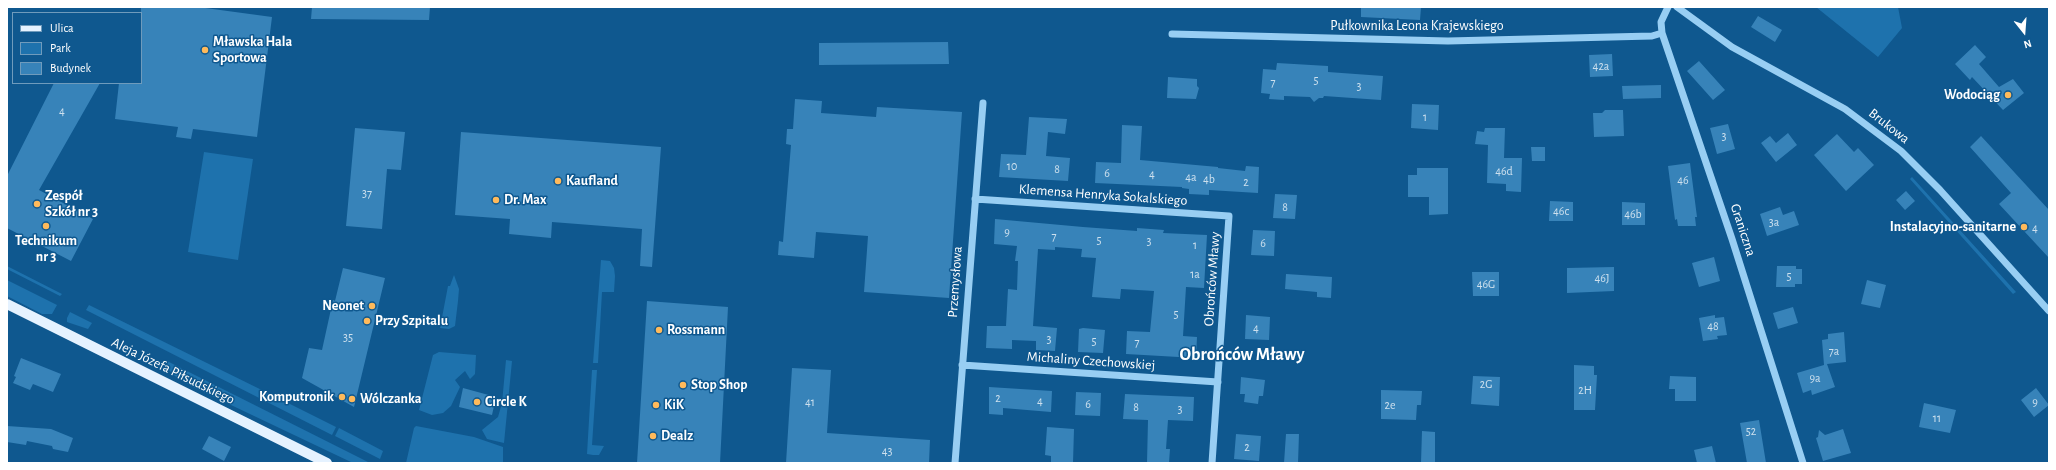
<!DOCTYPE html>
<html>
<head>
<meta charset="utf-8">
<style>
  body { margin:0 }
  #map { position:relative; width:2056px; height:470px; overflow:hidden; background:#0f588f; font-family:"Alegreya Sans",sans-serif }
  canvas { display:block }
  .frame { position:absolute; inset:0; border:8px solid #fff; pointer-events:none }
  .legend { position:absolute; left:12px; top:12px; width:130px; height:72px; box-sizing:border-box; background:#0f588f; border:1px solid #6f9bbc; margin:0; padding:5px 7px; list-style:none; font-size:12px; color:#fff }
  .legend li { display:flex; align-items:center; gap:8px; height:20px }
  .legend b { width:20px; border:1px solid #6f9bbc }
  .north { position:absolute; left:2004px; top:12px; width:40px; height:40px; -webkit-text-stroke:3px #0f588f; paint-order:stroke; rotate:163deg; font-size:11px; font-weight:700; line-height:16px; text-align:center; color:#fff }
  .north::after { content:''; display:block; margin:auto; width:14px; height:18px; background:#fff; clip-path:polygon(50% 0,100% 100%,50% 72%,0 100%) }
</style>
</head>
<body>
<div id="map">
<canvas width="2056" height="470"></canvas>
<div class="frame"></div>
<ul class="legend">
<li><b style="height:5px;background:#e5f2ff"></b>Ulica</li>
<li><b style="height:11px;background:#1e72ad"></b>Park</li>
<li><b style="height:11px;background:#3783b9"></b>Budynek</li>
</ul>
<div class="north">N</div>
</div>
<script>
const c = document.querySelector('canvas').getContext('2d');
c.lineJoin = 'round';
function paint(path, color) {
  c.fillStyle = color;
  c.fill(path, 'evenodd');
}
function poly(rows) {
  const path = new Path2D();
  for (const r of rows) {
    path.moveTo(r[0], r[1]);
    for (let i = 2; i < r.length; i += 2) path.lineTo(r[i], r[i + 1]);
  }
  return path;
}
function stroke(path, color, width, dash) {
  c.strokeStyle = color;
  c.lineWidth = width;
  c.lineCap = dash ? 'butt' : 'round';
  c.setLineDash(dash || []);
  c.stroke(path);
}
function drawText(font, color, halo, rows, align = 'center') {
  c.font = font + ' "Alegreya Sans",sans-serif';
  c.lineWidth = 3;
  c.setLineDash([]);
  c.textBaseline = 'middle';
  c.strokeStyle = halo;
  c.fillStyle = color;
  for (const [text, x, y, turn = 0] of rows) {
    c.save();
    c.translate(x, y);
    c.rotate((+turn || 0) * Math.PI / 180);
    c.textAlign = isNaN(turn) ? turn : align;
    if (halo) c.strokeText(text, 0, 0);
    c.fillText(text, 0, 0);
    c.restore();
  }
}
const green = poly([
  [1816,7,1898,7,1902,28,1878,57],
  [204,152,253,159,238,260,188,252],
  [1912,177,2016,292,2013,294,1910,179],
  [601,260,610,261,614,268,615,276,614,292,602,292,598,363,593,363],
  [7,266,62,294,60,296,7,269],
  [454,275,459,289,458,301,455,326,449,329,440,328,448,286,450,286],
  [7,280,57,305,52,314,42,314,7,296],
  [89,305,276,397,336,427,332,435,86,310],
  [70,312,92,323,88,329,67,322,67,318],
  [439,352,476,355,475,374,470,379,465,371,455,380,460,387,451,406,443,413,432,415,419,410,433,355],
  [506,360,512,361,504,443,487,439,482,430,498,417,502,403],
  [167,361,368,462,369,463,353,463,191,386,175,376,165,366],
  [592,370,597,370,592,445,604,446,599,455,593,455,587,454],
  [416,426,474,437,503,447,503,463,406,463,414,428],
  [339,428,383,451,380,459,335,436]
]);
const building = poly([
  [141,7,198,7,272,17,257,137,193,129,191,139,176,137,178,127,115,119,119,83,141,83],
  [312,7,430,7,429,20,311,19],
  [1361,7,1421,7,1420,20,1361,17],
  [1758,16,1782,30,1775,42,1751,27],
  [948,42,949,64,819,65,819,43],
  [1975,45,1986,57,1979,64,1999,87,2013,79,2024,93,2003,110,1972,77,1970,80,1955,64],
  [1612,54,1613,76,1590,77,1589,55],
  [1699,61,1725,90,1713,100,1687,71],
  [1277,63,1328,66,1328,72,1383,76,1381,100,1324,96,1323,98,1319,98,1314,102,1310,97,1284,96,1284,100,1269,99,1270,94,1261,93,1263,69,1276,70],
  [1168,77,1197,79,1197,86,1199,88,1196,99,1167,98],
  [54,83,100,83,39,190,93,219,71,261,7,228,7,176],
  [1661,85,1661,98,1623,99,1622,86],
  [795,99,822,101,821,113,876,117,877,107,962,112,949,298,864,292,868,236,816,232,814,258,778,255,779,241,783,242,791,145,786,144,787,129,793,129],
  [1412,104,1439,105,1438,130,1411,128],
  [1605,110,1623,110,1624,136,1594,137,1593,113,1602,113],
  [1029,117,1067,119,1065,134,1048,132,1046,156,1070,158,1068,181,999,177,1001,154,1026,155],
  [1728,124,1735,149,1717,154,1710,128],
  [1122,125,1142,126,1140,160,1218,167,1218,168,1245,171,1246,166,1259,167,1258,193,1209,190,1209,195,1189,194,1189,189,1182,188,1182,187,1095,183,1096,162,1121,163],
  [355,128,405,132,401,170,387,169,382,229,346,226],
  [1485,128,1505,128,1504,158,1522,158,1521,192,1506,191,1506,184,1487,183,1488,145,1475,144,1477,131,1484,132],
  [461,132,661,147,652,267,640,266,642,229,552,222,551,238,509,234,510,219,455,215],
  [1788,133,1797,145,1776,162,1761,143,1770,136,1776,143],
  [1837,134,1854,152,1858,148,1874,165,1846,191,1814,155],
  [1981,136,2049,210,2049,258,1999,204,2011,193,1970,147],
  [1531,147,1545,147,1545,161,1532,161],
  [1690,163,1697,217,1695,217,1696,226,1678,226,1677,219,1675,220,1668,166],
  [1417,168,1448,168,1448,214,1429,215,1429,197,1408,197,1408,175,1417,175],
  [1906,191,1915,201,1905,210,1896,200],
  [1275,194,1297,195,1295,219,1273,218],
  [1550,201,1573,202,1573,221,1549,221],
  [1622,202,1645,203,1645,225,1622,225],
  [1780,207,1783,215,1794,211,1799,225,1767,236,1760,214],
  [995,219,1083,227,1137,231,1137,228,1164,230,1163,233,1207,235,1204,288,1186,287,1183,336,1197,337,1196,358,1126,354,1127,331,1150,332,1154,291,1121,289,1120,299,1092,297,1096,258,1081,257,1082,249,1055,247,1055,250,1038,249,1033,326,1057,328,1055,351,1036,350,1036,341,1012,340,1012,349,986,348,987,326,1006,326,1008,289,1017,290,1018,261,1015,261,1017,246,994,244],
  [1253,230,1275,231,1274,256,1251,255],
  [1714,257,1720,281,1699,287,1692,263],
  [1777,266,1796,266,1796,269,1802,269,1802,284,1795,284,1795,287,1776,287],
  [1614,267,1614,291,1567,293,1567,268],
  [343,268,385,278,354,407,302,378,309,348,322,350,333,300,335,301],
  [1472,272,1499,272,1499,296,1473,296],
  [1286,274,1332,277,1331,298,1317,297,1317,292,1285,289],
  [1867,280,1886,285,1880,308,1861,304],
  [647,301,728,307,720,463,637,463],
  [1793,307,1798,323,1778,329,1773,313],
  [1246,315,1270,317,1269,340,1245,339],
  [1715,315,1715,318,1724,317,1727,335,1717,336,1718,339,1703,341,1699,318],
  [1083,328,1105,330,1103,353,1078,352,1079,329],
  [1844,332,1846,362,1827,364,1835,387,1812,395,1811,390,1803,393,1797,373,1824,365,1822,340,1828,339,1828,334],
  [21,358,61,374,53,392,33,384,30,390,13,383,16,377,14,376],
  [1574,365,1594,366,1594,375,1597,375,1595,410,1574,410],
  [792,368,831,370,827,433,930,440,929,463,786,463],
  [1473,376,1500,377,1499,406,1471,404],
  [1670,376,1696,377,1696,401,1675,401,1675,389,1669,389],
  [1241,377,1265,380,1263,396,1259,396,1258,404,1244,402,1245,394,1240,394],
  [989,387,1052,391,1051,412,1003,408,1003,415,989,414],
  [463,388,496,397,492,415,459,407],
  [2036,388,2049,405,2034,417,2021,400],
  [1381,390,1422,391,1421,405,1417,405,1416,420,1381,419],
  [1076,392,1101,393,1100,416,1075,415],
  [1125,394,1194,397,1193,421,1168,420,1166,449,1170,449,1169,463,1147,463,1148,420,1123,419],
  [1924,403,1956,410,1950,433,1919,427],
  [1759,420,1766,463,1747,463,1740,423],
  [7,426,51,429,73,438,68,452,53,449,52,446,27,441,26,445,7,442],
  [1047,427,1074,429,1073,463,1051,463,1051,456,1045,455],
  [1843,429,1851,453,1823,461,1816,438,1818,437,1819,430,1825,435],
  [1422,431,1435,432,1435,463,1421,463],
  [1236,434,1261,436,1259,461,1234,459],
  [1286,434,1299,434,1298,463,1284,463],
  [209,436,231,447,224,461,202,449],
  [1712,446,1716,463,1697,463,1694,450]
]);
const minor = poly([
  [1668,7,1661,22,1662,33,1732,239,1803,463],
  [1677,7,1732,47,1845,109,1901,151,1940,190,2049,311],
  [1172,34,1448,41,1652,36,1662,33],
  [975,199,1229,216,1212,463],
  [962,365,1218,382],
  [955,463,983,103]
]);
const major = poly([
  [7,304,327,463]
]);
const markers = [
  [205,50,4,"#ffba5b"],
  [2008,95,4,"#ffba5b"],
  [558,181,4,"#ffba5b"],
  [496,200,4,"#ffba5b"],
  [37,204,4,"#ffba5b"],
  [46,226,4,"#ffba5b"],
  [2024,227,4,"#ffba5b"],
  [372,306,4,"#ffba5b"],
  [367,321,4,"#ffba5b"],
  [659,330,4,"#ffba5b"],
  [683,385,4,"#ffba5b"],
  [342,397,4,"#ffba5b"],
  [352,399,4,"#ffba5b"],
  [477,402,4,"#ffba5b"],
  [656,405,4,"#ffba5b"],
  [653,436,4,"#ffba5b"]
];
const numberNames = [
  ["42a",1601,66],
  ["5",1316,80],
  ["7",1273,82],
  ["3",1359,86],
  ["4",62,111],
  ["1",1425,117],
  ["3",1724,136],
  ["10",1012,166],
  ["8",1057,169],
  ["46d",1504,171],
  ["6",1107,173],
  ["4",1152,174],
  ["4a",1191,177],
  ["4b",1209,179],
  ["46",1683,180],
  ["2",1246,182],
  ["37",367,193],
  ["8",1285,207],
  ["46c",1561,211],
  ["46b",1633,214],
  ["3a",1774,222],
  ["4",2035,228],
  ["9",1007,232],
  ["7",1054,236],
  ["5",1099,240],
  ["3",1149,241],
  ["6",1263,243],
  ["1",1195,245],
  ["1a",1195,274],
  ["5",1789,276],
  ["46J",1602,278],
  ["46G",1486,284],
  ["5",1176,314],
  ["48",1713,326],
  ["4",1256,328],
  ["35",348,337],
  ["3",1049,339],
  ["5",1094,341],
  ["7",1137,342],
  ["7a",1834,351],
  ["9a",1815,378],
  ["2G",1486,384],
  ["2H",1585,390],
  ["2",998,398],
  ["4",1040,401],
  ["41",810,402],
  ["9",2035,402],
  ["6",1088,404],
  ["2e",1390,405],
  ["8",1136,407],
  ["3",1180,409],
  ["11",1937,418],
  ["52",1751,431],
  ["2",1247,447],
  ["43",887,451]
];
const streetNames = [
  ["Pułkownika Leona Krajewskiego",1417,26],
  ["Brukowa",1889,126,38],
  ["Klemensa Henryka Sokalskiego",1103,195,4],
  ["Graniczna",1743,230,72],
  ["Obrońców Mławy",1212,279,-86],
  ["Przemysłowa",955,282,-86],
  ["Michaliny Czechowskiej",1091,361,4],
  ["Aleja Józefa Piłsudskiego",173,371,26]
];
const poiNames = [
  ["Mławska Hala",213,42],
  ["Sportowa",213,58],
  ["Wodociąg",2000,95,"right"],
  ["Kaufland",566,181],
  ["Zespół",45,196],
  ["Szkół nr 3",45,212],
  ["Dr. Max",504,200],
  ["Instalacyjno-sanitarne",2016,227,"right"],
  ["Technikum",46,241,"center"],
  ["nr 3",46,257,"center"],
  ["Neonet",364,306,"right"],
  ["Przy Szpitalu",375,321],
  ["Rossmann",667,330],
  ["Stop Shop",691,385],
  ["Komputronik",334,397,"right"],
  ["Wólczanka",360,399],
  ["Circle K",485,402],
  ["KiK",664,405],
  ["Dealz",661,436]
];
const districtNames = [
  ["Obrońców Mławy",1242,355]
];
paint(green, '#1e72ad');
paint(building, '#3783b9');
stroke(minor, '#98cef3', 7);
stroke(major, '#e5f2ff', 10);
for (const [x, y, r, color] of markers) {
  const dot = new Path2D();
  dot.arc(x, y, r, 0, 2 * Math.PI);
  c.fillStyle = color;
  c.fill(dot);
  stroke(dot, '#0f588f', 1.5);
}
drawText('12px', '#cde0ee', null, numberNames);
drawText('14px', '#fff', '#0f588f', streetNames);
drawText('bold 14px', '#fff', '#0f588f', poiNames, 'left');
drawText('bold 18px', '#fff', '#0f588f', districtNames);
</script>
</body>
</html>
